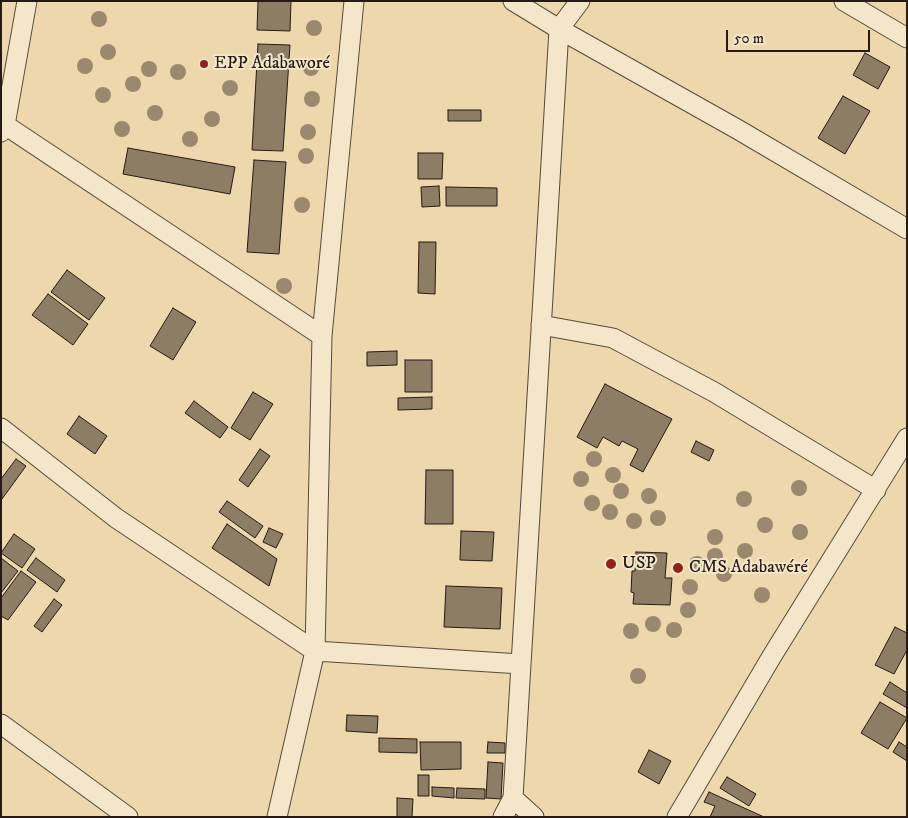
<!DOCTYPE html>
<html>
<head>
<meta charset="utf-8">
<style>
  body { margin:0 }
  #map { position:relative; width:908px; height:818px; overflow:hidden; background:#ecd8ac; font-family:"IM FELL DW Pica",serif }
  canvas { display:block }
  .frame { position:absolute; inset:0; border:2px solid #271a15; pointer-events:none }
  .scale { position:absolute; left:726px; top:30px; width:144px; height:22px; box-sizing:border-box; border:2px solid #271a15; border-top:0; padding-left:6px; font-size:15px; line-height:18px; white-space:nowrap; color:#271a15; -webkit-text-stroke:4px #f3e6c9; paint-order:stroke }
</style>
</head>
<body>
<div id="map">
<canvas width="908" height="818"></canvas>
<div class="frame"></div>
<div class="scale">50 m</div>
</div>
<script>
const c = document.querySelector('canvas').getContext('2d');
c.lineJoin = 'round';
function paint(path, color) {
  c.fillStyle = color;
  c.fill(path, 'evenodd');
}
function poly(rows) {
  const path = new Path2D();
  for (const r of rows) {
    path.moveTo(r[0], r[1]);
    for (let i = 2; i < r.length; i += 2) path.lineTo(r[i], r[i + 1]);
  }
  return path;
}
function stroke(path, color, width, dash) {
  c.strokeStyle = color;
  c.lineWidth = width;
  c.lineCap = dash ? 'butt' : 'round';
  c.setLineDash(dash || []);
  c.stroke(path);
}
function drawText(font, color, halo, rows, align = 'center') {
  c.font = font + ' "IM FELL DW Pica",serif';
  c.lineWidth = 4;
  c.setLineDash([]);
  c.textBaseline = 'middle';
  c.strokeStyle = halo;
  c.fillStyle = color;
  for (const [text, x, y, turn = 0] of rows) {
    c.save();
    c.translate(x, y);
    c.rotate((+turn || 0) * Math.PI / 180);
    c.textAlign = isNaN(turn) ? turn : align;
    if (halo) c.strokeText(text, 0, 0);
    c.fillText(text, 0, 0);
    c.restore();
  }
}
const building = poly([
  [258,1,291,1,290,31,257,30,258,1],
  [258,44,290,45,283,151,252,150,258,44],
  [865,53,890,67,878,89,853,75,865,53],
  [843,96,870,111,845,154,818,138,843,96],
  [448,110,481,110,481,121,448,121,448,110],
  [128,148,235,167,230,194,123,174,128,148],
  [418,153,443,153,442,179,418,179,418,153],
  [254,160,286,162,279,254,247,252,254,160],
  [439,186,440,206,422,207,421,187,439,186],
  [446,187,497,188,497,206,446,206,446,187],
  [419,242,436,242,435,294,418,293,419,242],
  [67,270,105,298,89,320,51,292,67,270],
  [48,294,88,324,73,345,32,315,48,294],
  [173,308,196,322,173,360,150,346,173,308],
  [397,351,397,365,367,366,367,352,397,351],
  [405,360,432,360,432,392,405,392,405,360],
  [605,384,672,419,643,472,630,465,638,449,622,441,619,446,603,437,597,448,577,437,605,384],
  [253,392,273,404,250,440,231,428,253,392],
  [432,397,432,409,398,410,398,398,432,397],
  [194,401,228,427,220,438,185,413,194,401],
  [79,416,107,436,95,454,67,434,79,416],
  [696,441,714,450,709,461,691,452,696,441],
  [260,449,270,456,248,487,239,480,260,449],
  [16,459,26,466,2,499,1,479,16,459],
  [426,470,453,470,453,524,425,524,426,470],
  [227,501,263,526,255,538,219,512,227,501],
  [227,524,277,559,269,586,212,548,227,524],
  [269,528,283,534,276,548,263,542,269,528],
  [461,531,494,532,492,561,460,560,461,531],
  [14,534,35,549,22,568,1,553,14,534],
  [636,552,667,553,665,578,672,578,670,605,633,604,634,593,631,592,632,571,635,571,636,552],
  [1,558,18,571,1,593,1,558],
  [36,558,65,580,57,592,27,570,36,558],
  [21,571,36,582,8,620,1,616,1,598,21,571],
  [446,586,502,588,500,629,444,627,446,586],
  [54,599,62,605,42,632,34,626,54,599],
  [895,627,907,633,907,650,894,674,875,665,895,627],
  [890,682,907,693,907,708,883,694,890,682],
  [880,702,907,718,888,749,861,733,880,702],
  [347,715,378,716,377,733,346,731,347,715],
  [379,738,417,739,417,753,379,752,379,738],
  [420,742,461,742,461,769,421,770,420,742],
  [488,742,505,743,505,753,487,753,488,742],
  [899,742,907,747,907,761,893,752,899,742],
  [649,750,671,761,659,784,638,772,649,750],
  [488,762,503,763,501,799,486,798,488,762],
  [418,775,429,775,429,796,418,796,418,775],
  [727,777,756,794,749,806,720,788,727,777],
  [432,787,454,788,454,798,432,796,432,787],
  [457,788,485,789,485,799,456,798,457,788],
  [709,792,764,817,710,817,715,806,704,802,709,792],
  [397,798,413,799,412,817,397,817,397,798]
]);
const minor = poly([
  [513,1,559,29,737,129,907,229],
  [844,1,907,38],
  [5,125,322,336],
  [1,132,5,125,27,1],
  [541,325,613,338,714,392,876,490],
  [1,428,116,518,315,651,521,664],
  [1,724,128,817],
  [513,798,534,817],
  [277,817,315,651,322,336,354,1],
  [503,817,513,798,559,29,580,1],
  [677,817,772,656,907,438]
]);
const trees = [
  [99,19],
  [314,28],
  [108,52],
  [85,66],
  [311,68],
  [149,69],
  [178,72],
  [133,84],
  [230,88],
  [103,95],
  [312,99],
  [155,113],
  [212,119],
  [122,129],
  [308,132],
  [190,139],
  [306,156],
  [302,205],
  [284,286],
  [594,459],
  [613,475],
  [581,479],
  [799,488],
  [621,491],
  [649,496],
  [744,499],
  [592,503],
  [610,512],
  [658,518],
  [634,521],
  [765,525],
  [800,532],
  [715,537],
  [745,551],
  [715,556],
  [697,564],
  [724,574],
  [690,587],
  [762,595],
  [688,610],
  [653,624],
  [674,630],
  [631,631],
  [638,676]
];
const markers = [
  [204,64,5,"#8f2418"],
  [611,564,6,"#8f2418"],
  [678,568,6,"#8f2418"]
];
const poiNames = [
  ["EPP Adabaworé",214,64],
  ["USP",622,564],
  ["CMS Adabawéré",689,568]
];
paint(building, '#8d7d64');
stroke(building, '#271a15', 1);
stroke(minor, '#584a3b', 21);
stroke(minor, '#f3e6c9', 19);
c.fillStyle = '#9b896d';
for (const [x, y] of trees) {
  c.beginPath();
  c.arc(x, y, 8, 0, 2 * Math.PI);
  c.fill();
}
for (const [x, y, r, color] of markers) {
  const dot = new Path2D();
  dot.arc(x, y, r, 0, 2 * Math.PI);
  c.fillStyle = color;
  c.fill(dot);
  stroke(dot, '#f3e6c9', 2);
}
drawText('18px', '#271a15', '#f3e6c9', poiNames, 'left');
</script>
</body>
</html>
